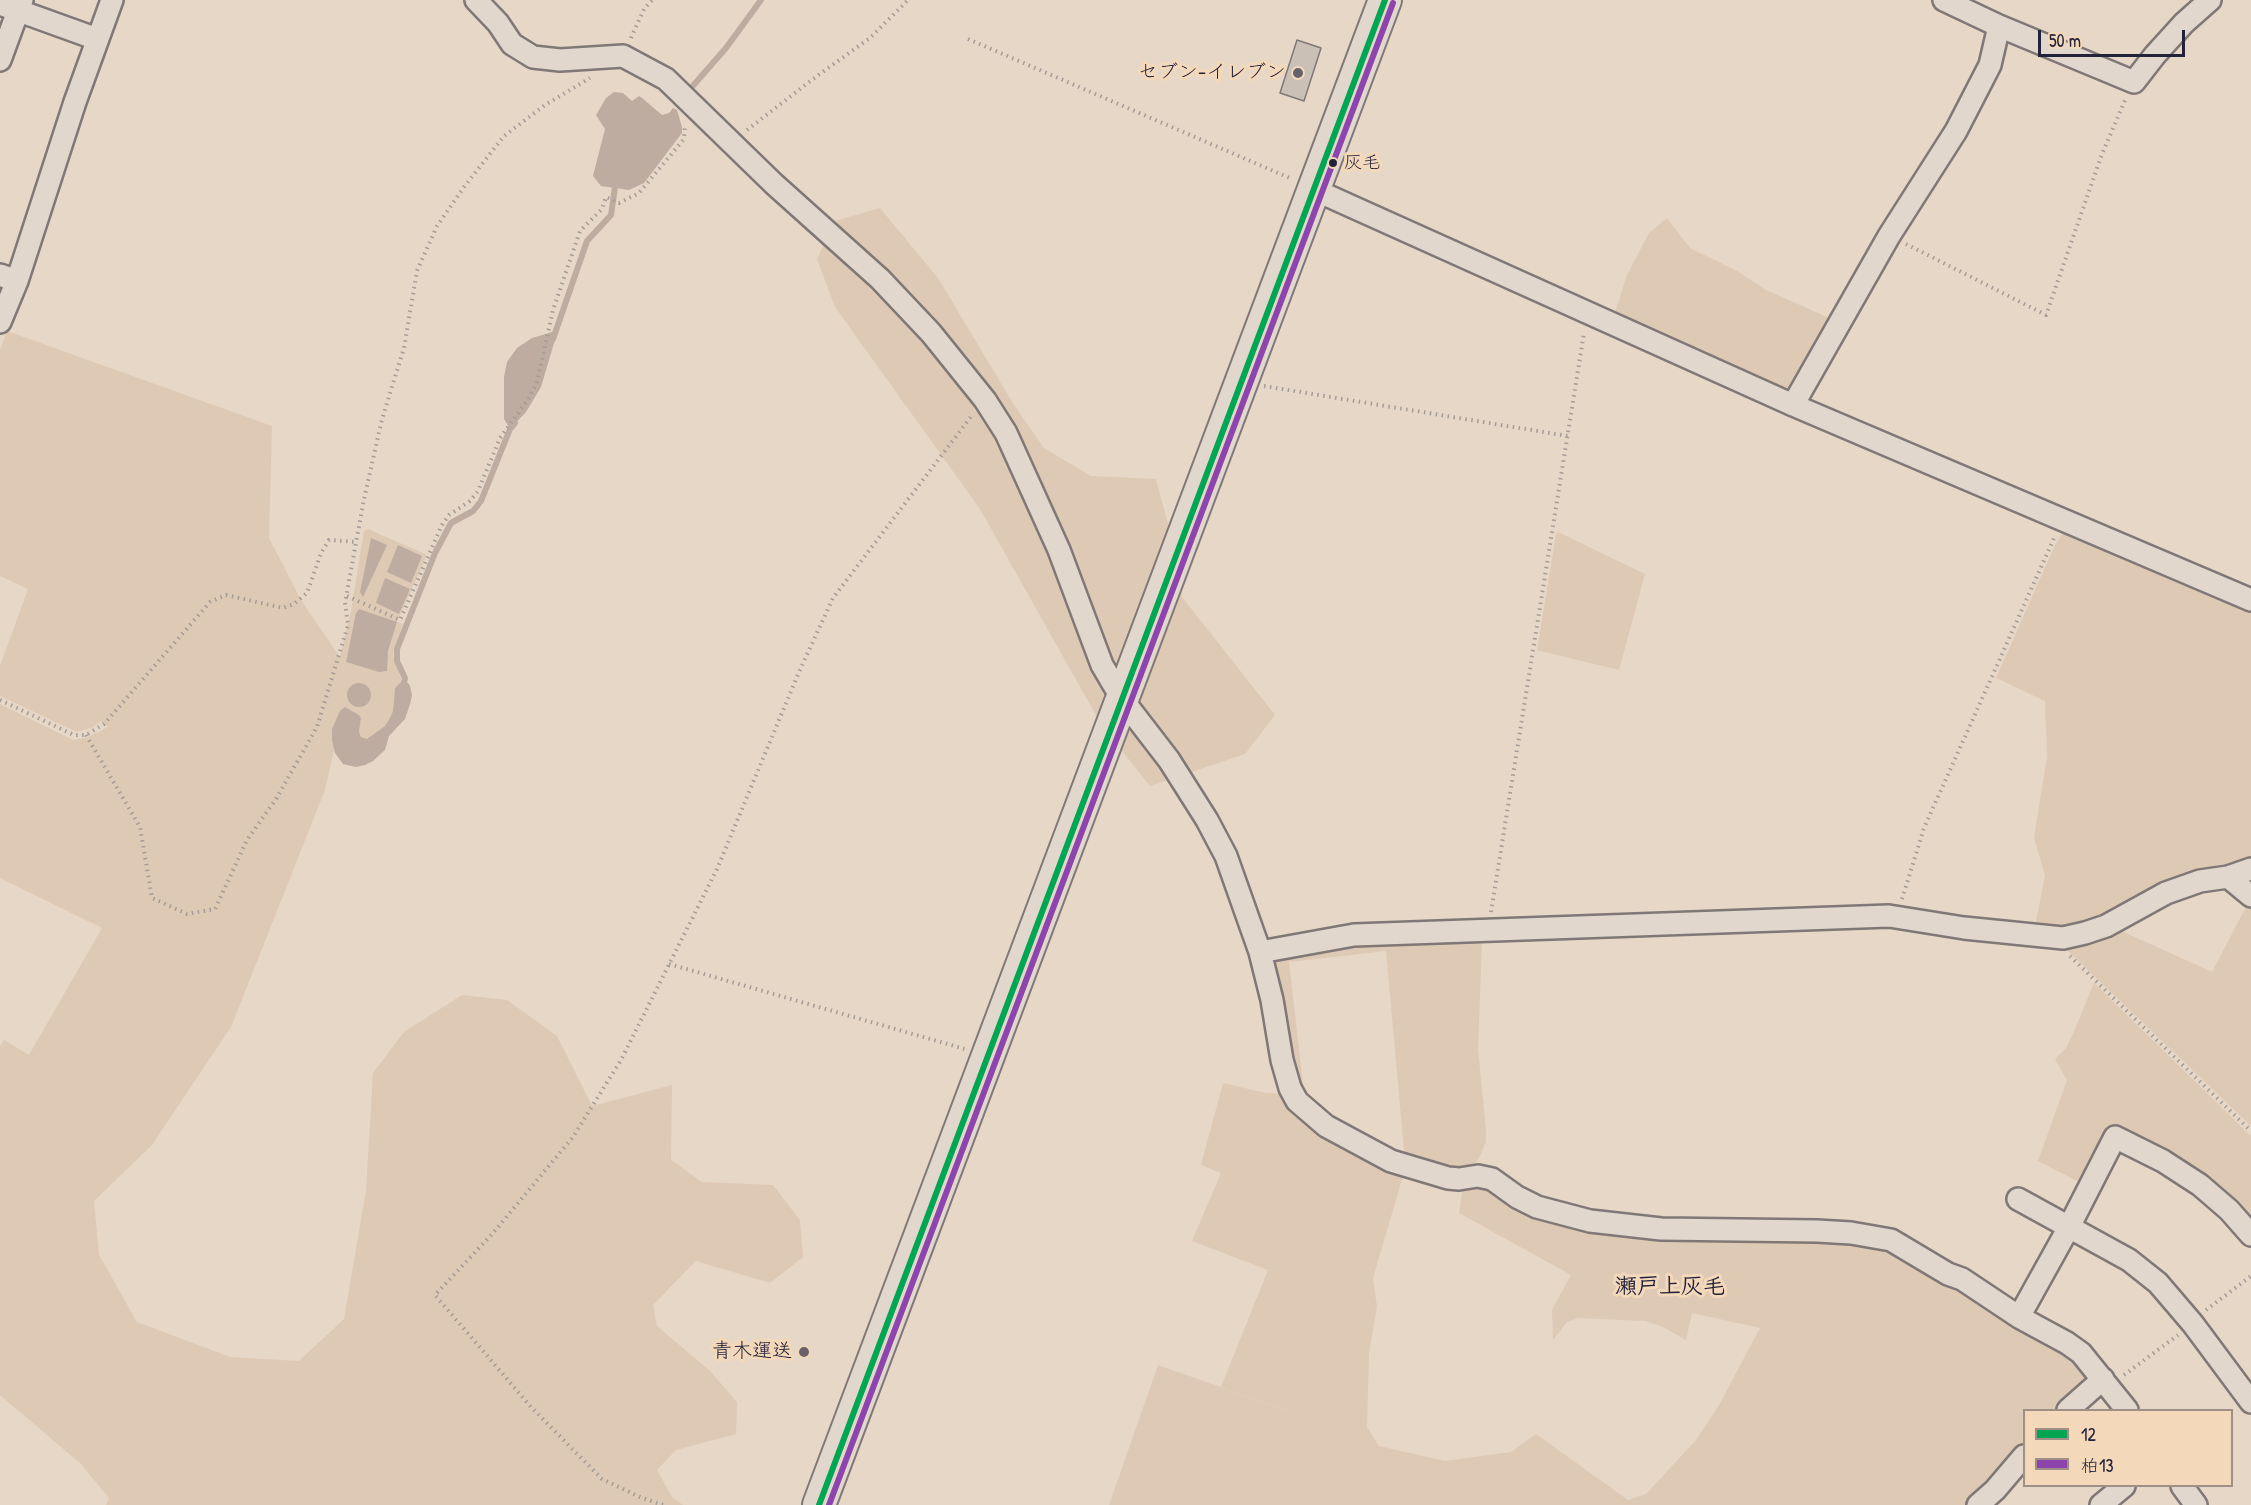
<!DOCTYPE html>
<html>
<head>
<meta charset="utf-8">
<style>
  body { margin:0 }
  #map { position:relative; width:2251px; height:1505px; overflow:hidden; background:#e7d7c7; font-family:"Patrick Hand","Klee One",sans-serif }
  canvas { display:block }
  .legend { position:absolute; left:2023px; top:1409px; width:210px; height:78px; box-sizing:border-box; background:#f4d8ba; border:2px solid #a08f87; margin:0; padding:8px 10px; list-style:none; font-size:18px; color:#22223b }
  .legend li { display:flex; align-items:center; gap:12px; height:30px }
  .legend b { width:30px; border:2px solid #a08f87 }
  .scale { position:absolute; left:2038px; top:30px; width:147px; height:27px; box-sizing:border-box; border:3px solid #22223b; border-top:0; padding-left:8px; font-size:18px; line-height:21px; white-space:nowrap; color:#22223b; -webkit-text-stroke:4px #f4d8ba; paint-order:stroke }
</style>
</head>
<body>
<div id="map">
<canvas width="2251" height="1505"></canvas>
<ul class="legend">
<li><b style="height:8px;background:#00a651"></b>12</li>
<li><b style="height:8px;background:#8e44ad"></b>柏13</li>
</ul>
<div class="scale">50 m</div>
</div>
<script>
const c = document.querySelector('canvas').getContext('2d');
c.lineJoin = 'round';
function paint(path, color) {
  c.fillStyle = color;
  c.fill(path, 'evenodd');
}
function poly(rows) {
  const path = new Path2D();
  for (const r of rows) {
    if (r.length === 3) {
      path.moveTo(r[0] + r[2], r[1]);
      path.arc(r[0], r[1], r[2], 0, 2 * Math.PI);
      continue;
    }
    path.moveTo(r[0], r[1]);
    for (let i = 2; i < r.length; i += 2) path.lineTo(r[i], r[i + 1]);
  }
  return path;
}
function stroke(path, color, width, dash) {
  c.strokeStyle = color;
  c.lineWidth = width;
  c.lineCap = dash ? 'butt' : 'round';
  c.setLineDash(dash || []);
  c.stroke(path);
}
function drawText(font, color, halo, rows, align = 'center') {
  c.font = font + ' "Patrick Hand","Klee One",sans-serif';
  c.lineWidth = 6;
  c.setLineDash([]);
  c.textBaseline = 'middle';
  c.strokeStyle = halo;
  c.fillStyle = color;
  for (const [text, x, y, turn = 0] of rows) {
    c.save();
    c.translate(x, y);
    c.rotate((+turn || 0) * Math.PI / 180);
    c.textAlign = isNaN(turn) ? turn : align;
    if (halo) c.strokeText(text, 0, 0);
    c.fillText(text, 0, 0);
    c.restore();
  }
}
const built = poly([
  [1158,1365,1300,1415,1340,1505,1109,1505]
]);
const green = poly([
  [880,208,938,278,1014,405,1044,448,1091,476,1156,479,1178,562,1182,597,1275,715,1245,754,1150,786,1102,726,980,509,835,307,817,259,835,221],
  [1667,218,1690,248,1737,271,1766,290,1834,320,1793,395,1613,319,1627,275,1649,233],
  [7,331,272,426,269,538,302,602,340,657,351,611,364,531,368,529,425,554,426,557,397,622,403,624,393,653,394,660,401,678,401,682,395,688,393,711,390,718,385,726,367,739,361,737,359,732,361,718,343,709,325,790,231,1027,152,1145,94,1201,99,1255,137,1322,230,1357,299,1361,344,1319,366,1191,373,1073,404,1032,462,995,507,1000,557,1036,592,1106,672,1085,671,1160,702,1182,773,1185,800,1220,803,1257,770,1283,696,1261,653,1305,657,1326,710,1371,737,1402,736,1434,676,1450,657,1470,672,1497,683,1505,106,1505,109,1498,81,1464,0,1395,0,1046,4,1040,29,1055,102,928,0,878,0,704,73,740,86,738,108,727,101,721,93,727,77,732,0,696,0,666,28,589,0,576,0,350],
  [358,610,390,643,384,672,346,662],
  [2067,531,2251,609,2251,858,2092,926,2034,932,2045,875,2034,838,2047,756,2045,701,1996,678,2055,545,2063,533],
  [1558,532,1645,574,1619,670,1537,650,1556,534],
  [2248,903,2251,904,2251,1126,2063,946,2113,927,2212,972],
  [1351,940,1482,940,1478,1049,1486,1130,1486,1142,1479,1158,1468,1171,1405,1161,1386,951,1289,962,1305,1101,1299,1094,1266,957],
  [2094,983,2251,1136,2251,1221,2176,1160,2112,1126,2081,1183,2038,1161,2067,1080,2055,1059,2066,1048,2072,1036],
  [1223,1083,1266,1093,1290,1094,1405,1169,1373,1278,1377,1307,1369,1353,1367,1427,1379,1446,1445,1461,1511,1452,1536,1434,1628,1500,1646,1494,1696,1440,1718,1407,1760,1328,1692,1313,1686,1340,1663,1327,1645,1321,1578,1318,1567,1322,1553,1340,1552,1310,1571,1275,1459,1213,1463,1187,1479,1181,1551,1215,1873,1240,1956,1287,2001,1318,2068,1354,2088,1376,2087,1381,2054,1410,2024,1410,2024,1442,1985,1489,1965,1505,1340,1505,1300,1415,1221,1387,1268,1270,1192,1241,1221,1173,1201,1165]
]);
const water = poly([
  [614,92,623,93,632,101,639,96,642,98,662,115,669,113,673,108,677,110,682,127,682,133,644,183,629,190,601,186,593,176,605,129,596,115,606,98],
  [556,331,557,333,541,387,526,412,510,429,504,419,504,377,507,362,517,348,532,338],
  [371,538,387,545,363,597,360,592],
  [398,545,422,556,411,583,387,572],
  [385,578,410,589,399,614,376,603],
  [359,609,397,622,388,651,387,671,379,672,346,662,356,613],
  [401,682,408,683,410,686,412,695,410,704,405,719,389,736,385,750,373,761,365,765,356,767,343,764,335,753,332,740,332,729,340,711,345,707,359,715,361,718,359,732,361,737,367,739,385,726,390,718,393,711,395,688],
  [359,695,12]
]);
const stream = poly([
  [691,88,726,48,761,0],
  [553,339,587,241,611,215,615,187,619,183],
  [404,683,405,678,397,661,397,649,435,553,451,523,473,511,481,501,510,429,515,423]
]);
const building = poly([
  [1297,40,1321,48,1304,101,1280,93,1297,40]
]);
const path = poly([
  [631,38,644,9,652,0],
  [968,39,1292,179],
  [747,130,817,76,870,38,908,0],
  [1906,244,2046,315,2102,154,2126,98],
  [1264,386,1568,436],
  [347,596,400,620,442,525,449,515,470,501,478,491,500,438,529,398,537,382,553,310,580,231,602,209,606,197,619,203,639,193,684,139,685,125],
  [0,700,74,735,86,735,104,724,210,602,226,595,283,608,294,604,307,593,321,553,329,540,357,542],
  [86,735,140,827,152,898,187,914,215,909,247,840,276,799,317,727,348,625,345,603,364,499,382,419,404,348,417,271,437,226,464,187,504,136,545,105,590,78],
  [1902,899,1924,828,2055,536],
  [1491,912,1584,333],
  [2070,956,2251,1131],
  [669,964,965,1049],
  [2206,1310,2251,1276],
  [2124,1375,2178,1335],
  [663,1505,640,1497,602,1479,531,1407,435,1295,494,1232,573,1137,621,1060,717,869,799,672,833,598,973,414]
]);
const minor = poly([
  [476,0,498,23,512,44,533,57,560,60,623,56,666,79,774,184,880,279,931,333,985,400,1006,433,1059,550,1102,665,1122,699,1169,760,1207,820,1226,856,1260,952,1272,1000,1282,1060,1290,1088,1297,1101,1326,1126,1391,1161,1448,1178,1459,1179,1478,1176,1492,1179,1517,1197,1537,1207,1590,1221,1661,1229,1817,1231,1851,1233,1891,1240,1948,1274,1962,1279,2019,1317,2067,1343,2081,1353,2127,1410],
  [0,4,97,39],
  [1999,26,2134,82,2155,55,2184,23,2210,0],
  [0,60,22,0],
  [1315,190,1793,405,2251,600],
  [0,275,17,281],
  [0,322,17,281,75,102,112,0],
  [1793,405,1889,236,1956,131,1990,65,1999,26,1944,0],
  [2228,877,2251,896],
  [1260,952,1354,935,1889,916,1964,928,2063,938,2085,933,2106,926,2166,893,2200,881,2228,877,2251,869],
  [2018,1199,2129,1260,2158,1283,2193,1324,2251,1402],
  [2019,1317,2069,1227,2115,1137,2163,1161,2200,1185,2229,1210,2251,1235],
  [2068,1410,2103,1379],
  [2182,1486,2196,1505],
  [1978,1505,1995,1490,2024,1456],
  [2101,1505,2124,1486]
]);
const primary = poly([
  [819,1505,1385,0]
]);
const bus1 = poly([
  [819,1505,1385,0]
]);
const bus2 = poly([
  [829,1505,1393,3]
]);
const markers = [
  [1298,73,6,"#67616c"],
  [1333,163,5,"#22223b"],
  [804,1352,6,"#67616c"]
];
const busNames = [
  ["灰毛",1344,163]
];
const poiNames = [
  ["セブン-イレブン",1286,73],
  ["青木運送",792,1352]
];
const quarterNames = [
  ["瀬戸上灰毛",1670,1287]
];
paint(built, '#ddc9b6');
paint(green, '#dec9b5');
paint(water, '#beaca0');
stroke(stream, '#beaca0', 6);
paint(building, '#cbc0b5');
stroke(building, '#7f7876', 1.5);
stroke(minor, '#7f7876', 26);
stroke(primary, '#7f7876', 36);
stroke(path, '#a49c97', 4, [1.5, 4.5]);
stroke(minor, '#e2d7cc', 21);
stroke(primary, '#e2d7cc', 32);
stroke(bus1, '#00a651', 6);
stroke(bus2, '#8e44ad', 6);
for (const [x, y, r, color] of markers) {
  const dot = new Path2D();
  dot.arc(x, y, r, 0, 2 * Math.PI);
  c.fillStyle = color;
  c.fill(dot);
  stroke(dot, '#f4d8ba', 2);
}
drawText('18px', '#22223b', '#f4d8ba', busNames, 'left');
drawText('20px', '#22223b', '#f4d8ba', poiNames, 'right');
drawText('bold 22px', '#22223b', '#f4d8ba', quarterNames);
</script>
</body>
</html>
